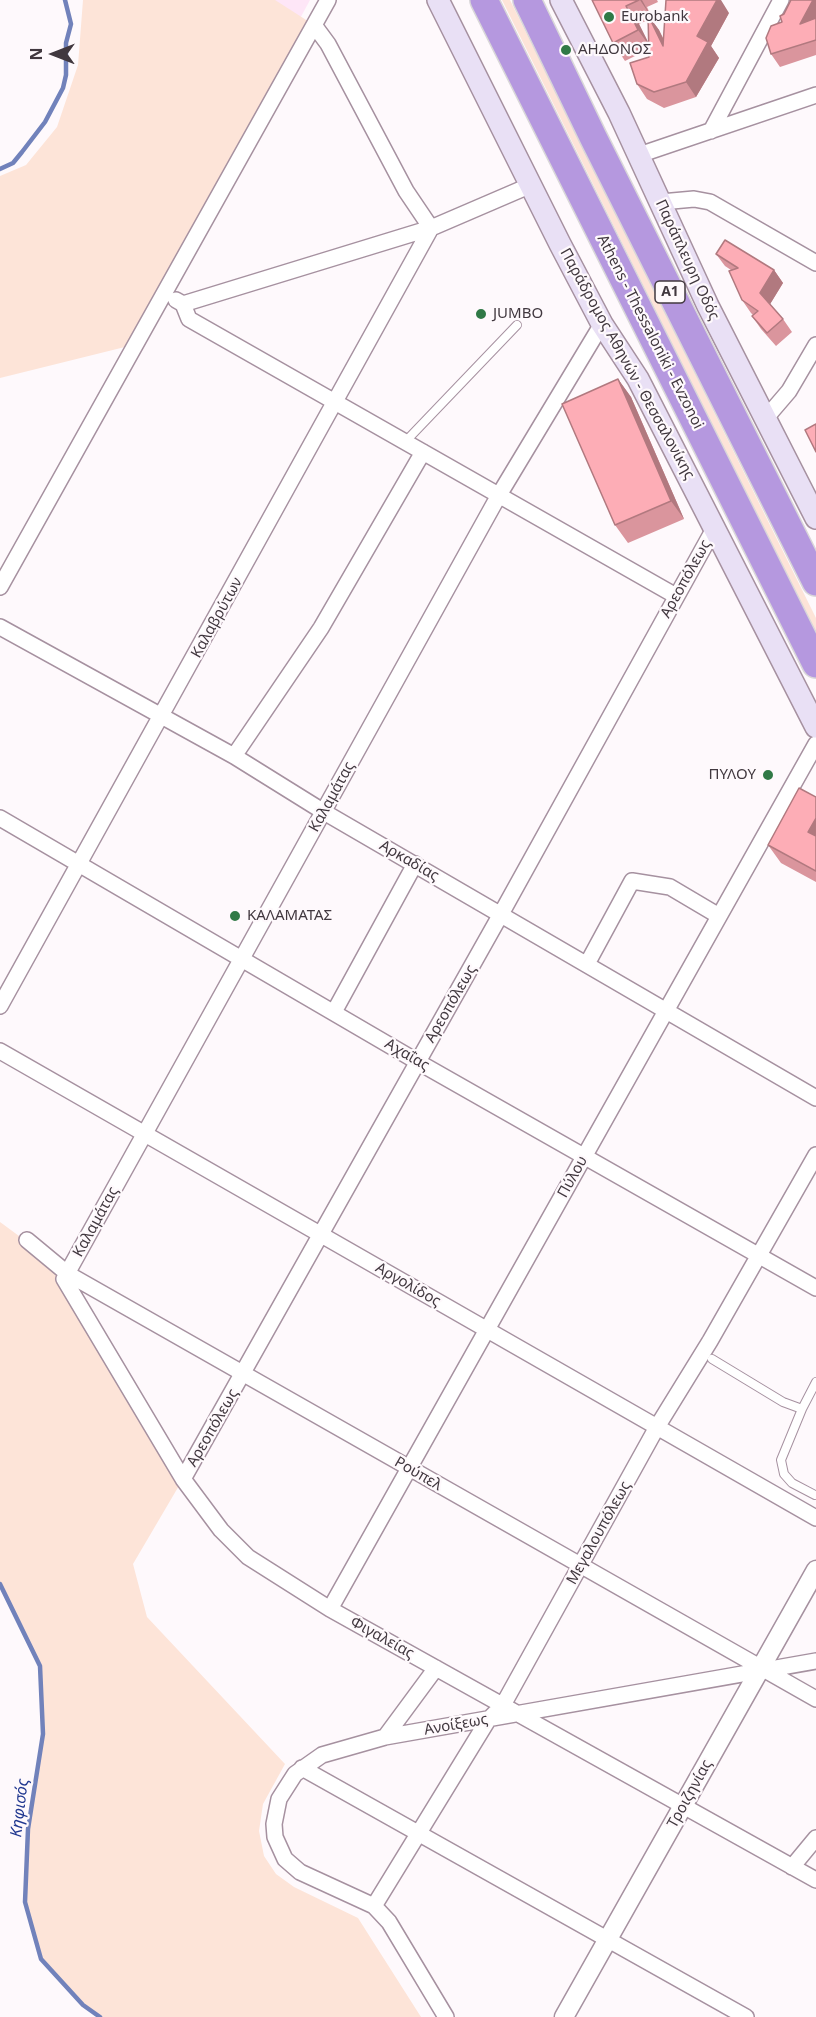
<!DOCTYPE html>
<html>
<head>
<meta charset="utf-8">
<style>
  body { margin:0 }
  #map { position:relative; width:816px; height:2017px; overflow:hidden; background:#fef9fc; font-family:"Noto Sans",sans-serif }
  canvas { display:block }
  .north { position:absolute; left:24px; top:24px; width:60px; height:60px; -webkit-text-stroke:4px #fef9fc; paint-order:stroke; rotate:270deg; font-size:16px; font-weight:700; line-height:24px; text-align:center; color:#41383f }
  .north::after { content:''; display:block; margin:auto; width:21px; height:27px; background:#41383f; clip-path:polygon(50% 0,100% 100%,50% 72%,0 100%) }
</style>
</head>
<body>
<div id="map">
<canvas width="816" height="2017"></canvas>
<div class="north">N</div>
</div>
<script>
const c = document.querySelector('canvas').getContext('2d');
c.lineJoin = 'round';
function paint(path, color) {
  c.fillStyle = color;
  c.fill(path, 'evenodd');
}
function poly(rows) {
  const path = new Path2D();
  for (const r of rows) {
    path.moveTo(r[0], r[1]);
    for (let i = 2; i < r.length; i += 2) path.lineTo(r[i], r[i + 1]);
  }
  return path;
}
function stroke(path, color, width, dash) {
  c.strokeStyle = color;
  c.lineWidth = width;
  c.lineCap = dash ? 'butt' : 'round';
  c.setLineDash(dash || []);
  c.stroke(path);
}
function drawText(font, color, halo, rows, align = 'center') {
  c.font = font + ' "Noto Sans",sans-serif';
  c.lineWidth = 4.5;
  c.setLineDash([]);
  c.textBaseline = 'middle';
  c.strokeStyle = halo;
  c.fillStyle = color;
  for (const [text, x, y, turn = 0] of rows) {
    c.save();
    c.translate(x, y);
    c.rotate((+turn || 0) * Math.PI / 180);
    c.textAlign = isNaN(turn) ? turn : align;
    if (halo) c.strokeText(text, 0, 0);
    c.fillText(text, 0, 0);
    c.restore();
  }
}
const built = poly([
  [233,0,310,0,290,37]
]);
const green = poly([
  [83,0,275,0,314,25,137,344,0,378,0,176,26,165,57,127,78,65],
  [502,0,510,0,816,618,816,635],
  [0,1222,68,1272,180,1484,133,1564,147,1617,285,1764,263,1804,259,1831,264,1856,276,1874,294,1887,358,1918,421,2017,100,2017,83,2005,41,1959,25,1902,28,1829,43,1734,40,1666,0,1584]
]);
const stream = poly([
  [0,169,13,163,22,152,45,122,63,88,66,75,66,43,71,24,65,0],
  [0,1584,40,1666,43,1734,28,1829,25,1902,41,1959,83,2005,100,2017]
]);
const service = poly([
  [405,442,517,325],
  [712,1359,783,1402,802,1409,816,1382],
  [802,1409,781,1460,784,1474,792,1483,815,1495]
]);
const minor = poly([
  [711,131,781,0],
  [639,155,816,95],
  [661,202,694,199,710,202,816,263],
  [176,300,183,304,431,228,531,185],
  [183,304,189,319,676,596],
  [602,324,499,495,64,1279,183,1479,221,1530,248,1557,330,1609,816,1880],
  [765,419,789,391,816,345],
  [0,587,328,0],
  [0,627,234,756,324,812,816,1098],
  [234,756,321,628,423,452],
  [0,818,418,1062,816,1288],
  [587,964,632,881,670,887,719,916],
  [0,1006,431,228,406,191,328,44,314,25],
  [334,1012,415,864],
  [0,1051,816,1518],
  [27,1240,68,1274,816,1699],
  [183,1479,501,914,715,527],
  [330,1609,816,744],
  [385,1737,436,1668],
  [302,1768,746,2017],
  [792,1867,816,1838],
  [374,1906,488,1720,503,1705,657,1427,710,1341,816,1155],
  [446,2017,389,1922,374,1906,300,1872,285,1859,275,1837,274,1824,279,1799,295,1774,322,1755,385,1737,816,1661]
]);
const tertiary = poly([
  [564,2017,816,1570]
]);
const secondary = poly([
  [438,0,560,244,602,324,638,379,816,727],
  [561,0,619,113,708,306,816,518]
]);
const motorway = poly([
  [484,0,816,664],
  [527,0,593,137,816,582]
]);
const wall = poly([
  [592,0,657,0,658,2,647,7,652,18,651,19,659,30,664,40,729,13,711,46,719,58,696,97,664,108,647,99,637,84,649,57,649,49,625,61,613,43],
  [648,20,649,44,639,24],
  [816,0,816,55,780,67,771,54,782,22,784,14],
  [716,254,774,270,783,283,770,304,783,319,792,332,776,346,761,329,752,316,753,315,751,313,742,300,731,270,725,266],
  [618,379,631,397,684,519,628,543,615,525],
  [816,797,816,882,781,863,768,845]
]);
const shadedWall = poly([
  [640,0,642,0,652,18],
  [717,0,721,0,729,13,711,46,719,58,696,97,686,82,697,36],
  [813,0,816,0,816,23,800,24],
  [626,6,639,24,651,48,638,30],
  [648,15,659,30,674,61,663,46],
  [774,270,783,283,769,306,760,293],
  [618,379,631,397,684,519,671,501],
  [816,818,816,843,808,832]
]);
const building = poly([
  [592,0,639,0,626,6,638,30,613,43,592,0],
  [666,0,717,0,697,36,708,42,686,82,654,92,637,84,630,63,649,57,648,15,663,46,666,0],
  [791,0,813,0,800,24,816,18,816,40,771,54,766,38,771,26,782,22,780,16,784,14,791,0],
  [725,240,774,270,760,293,783,319,767,333,752,316,758,311,742,300,729,271,738,268,716,254,725,240],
  [618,379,671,501,615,525,562,404,618,379],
  [816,424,816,452,805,430,816,424],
  [799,788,816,797,816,818,808,832,816,836,816,871,768,845,799,788]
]);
const markers = [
  [609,17,6,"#307946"],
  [566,50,6,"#307946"],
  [481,314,6,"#307946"],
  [768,775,6,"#307946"],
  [235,916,6,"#307946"]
];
const shields = [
  [670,292,30]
];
const shieldNames = [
  ["Α1",670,292]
];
const poiNames = [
  ["Eurobank",621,17],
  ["ΑΗΔΟΝΟΣ",578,50],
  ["JUMBO",493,314],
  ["ΠΥΛΟΥ",756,775,"right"],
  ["ΚΑΛΑΜΑΤΑΣ",247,916]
];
const streetNames = [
  ["Παράπλευρη Οδός",687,260,65],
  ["Athens - Thessaloniki - Evzonoi",650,332,63],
  ["Παράδρομος Αθηνών - Θεσσαλονίκης",627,364,61],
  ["Αρεοπόλεως",686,579,-61],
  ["Καλαβρύτων",217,618,-61],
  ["Καλαμάτας",332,797,-61],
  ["Αρκαδίας",409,861,30],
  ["Αρεοπόλεως",451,1004,-60],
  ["Αχαΐας",407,1055,30],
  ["Πύλου",573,1177,-61],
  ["Καλαμάτας",96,1222,-61],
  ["Αργολίδος",408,1285,30],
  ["Αρεοπόλεως",213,1428,-60],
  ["Ρούπελ",418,1474,30],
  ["Μεγαλουπόλεως",599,1533,-61],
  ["Φιγαλείας",382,1638,29],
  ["Ανοίξεως",456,1725,-10],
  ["Τροιζηνίας",690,1794,-61]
];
const waterNames = [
  ["Κηφισός",20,1808,-83]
];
paint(built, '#fee6f7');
paint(green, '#fde4d8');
stroke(stream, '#7182bb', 4.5);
stroke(service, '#a691a0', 10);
stroke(minor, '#a691a0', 18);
stroke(tertiary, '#a691a0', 21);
stroke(secondary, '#a691a0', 24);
stroke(motorway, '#d9d7d9', 30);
stroke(service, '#fff', 8);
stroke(minor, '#fff', 15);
stroke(tertiary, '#fff', 18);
stroke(secondary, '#e9e0f5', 21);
stroke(motorway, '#b598df', 27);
paint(wall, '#da959d');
paint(shadedWall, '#b1797f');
paint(building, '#fdadb6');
stroke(building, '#b1797f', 1.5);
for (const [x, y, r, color] of markers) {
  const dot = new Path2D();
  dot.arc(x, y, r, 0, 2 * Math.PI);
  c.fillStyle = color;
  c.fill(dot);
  stroke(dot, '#fef9fc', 2);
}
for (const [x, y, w] of shields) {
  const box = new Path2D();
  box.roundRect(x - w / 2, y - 11, w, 22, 4.5);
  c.fillStyle = '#fef9fc';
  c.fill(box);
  stroke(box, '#41383f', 1.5);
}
drawText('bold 14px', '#41383f', null, shieldNames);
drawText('15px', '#41383f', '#fef9fc', poiNames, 'left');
drawText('15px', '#41383f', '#fef9fc', streetNames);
drawText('italic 16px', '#213890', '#fef9fc', waterNames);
</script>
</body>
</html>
